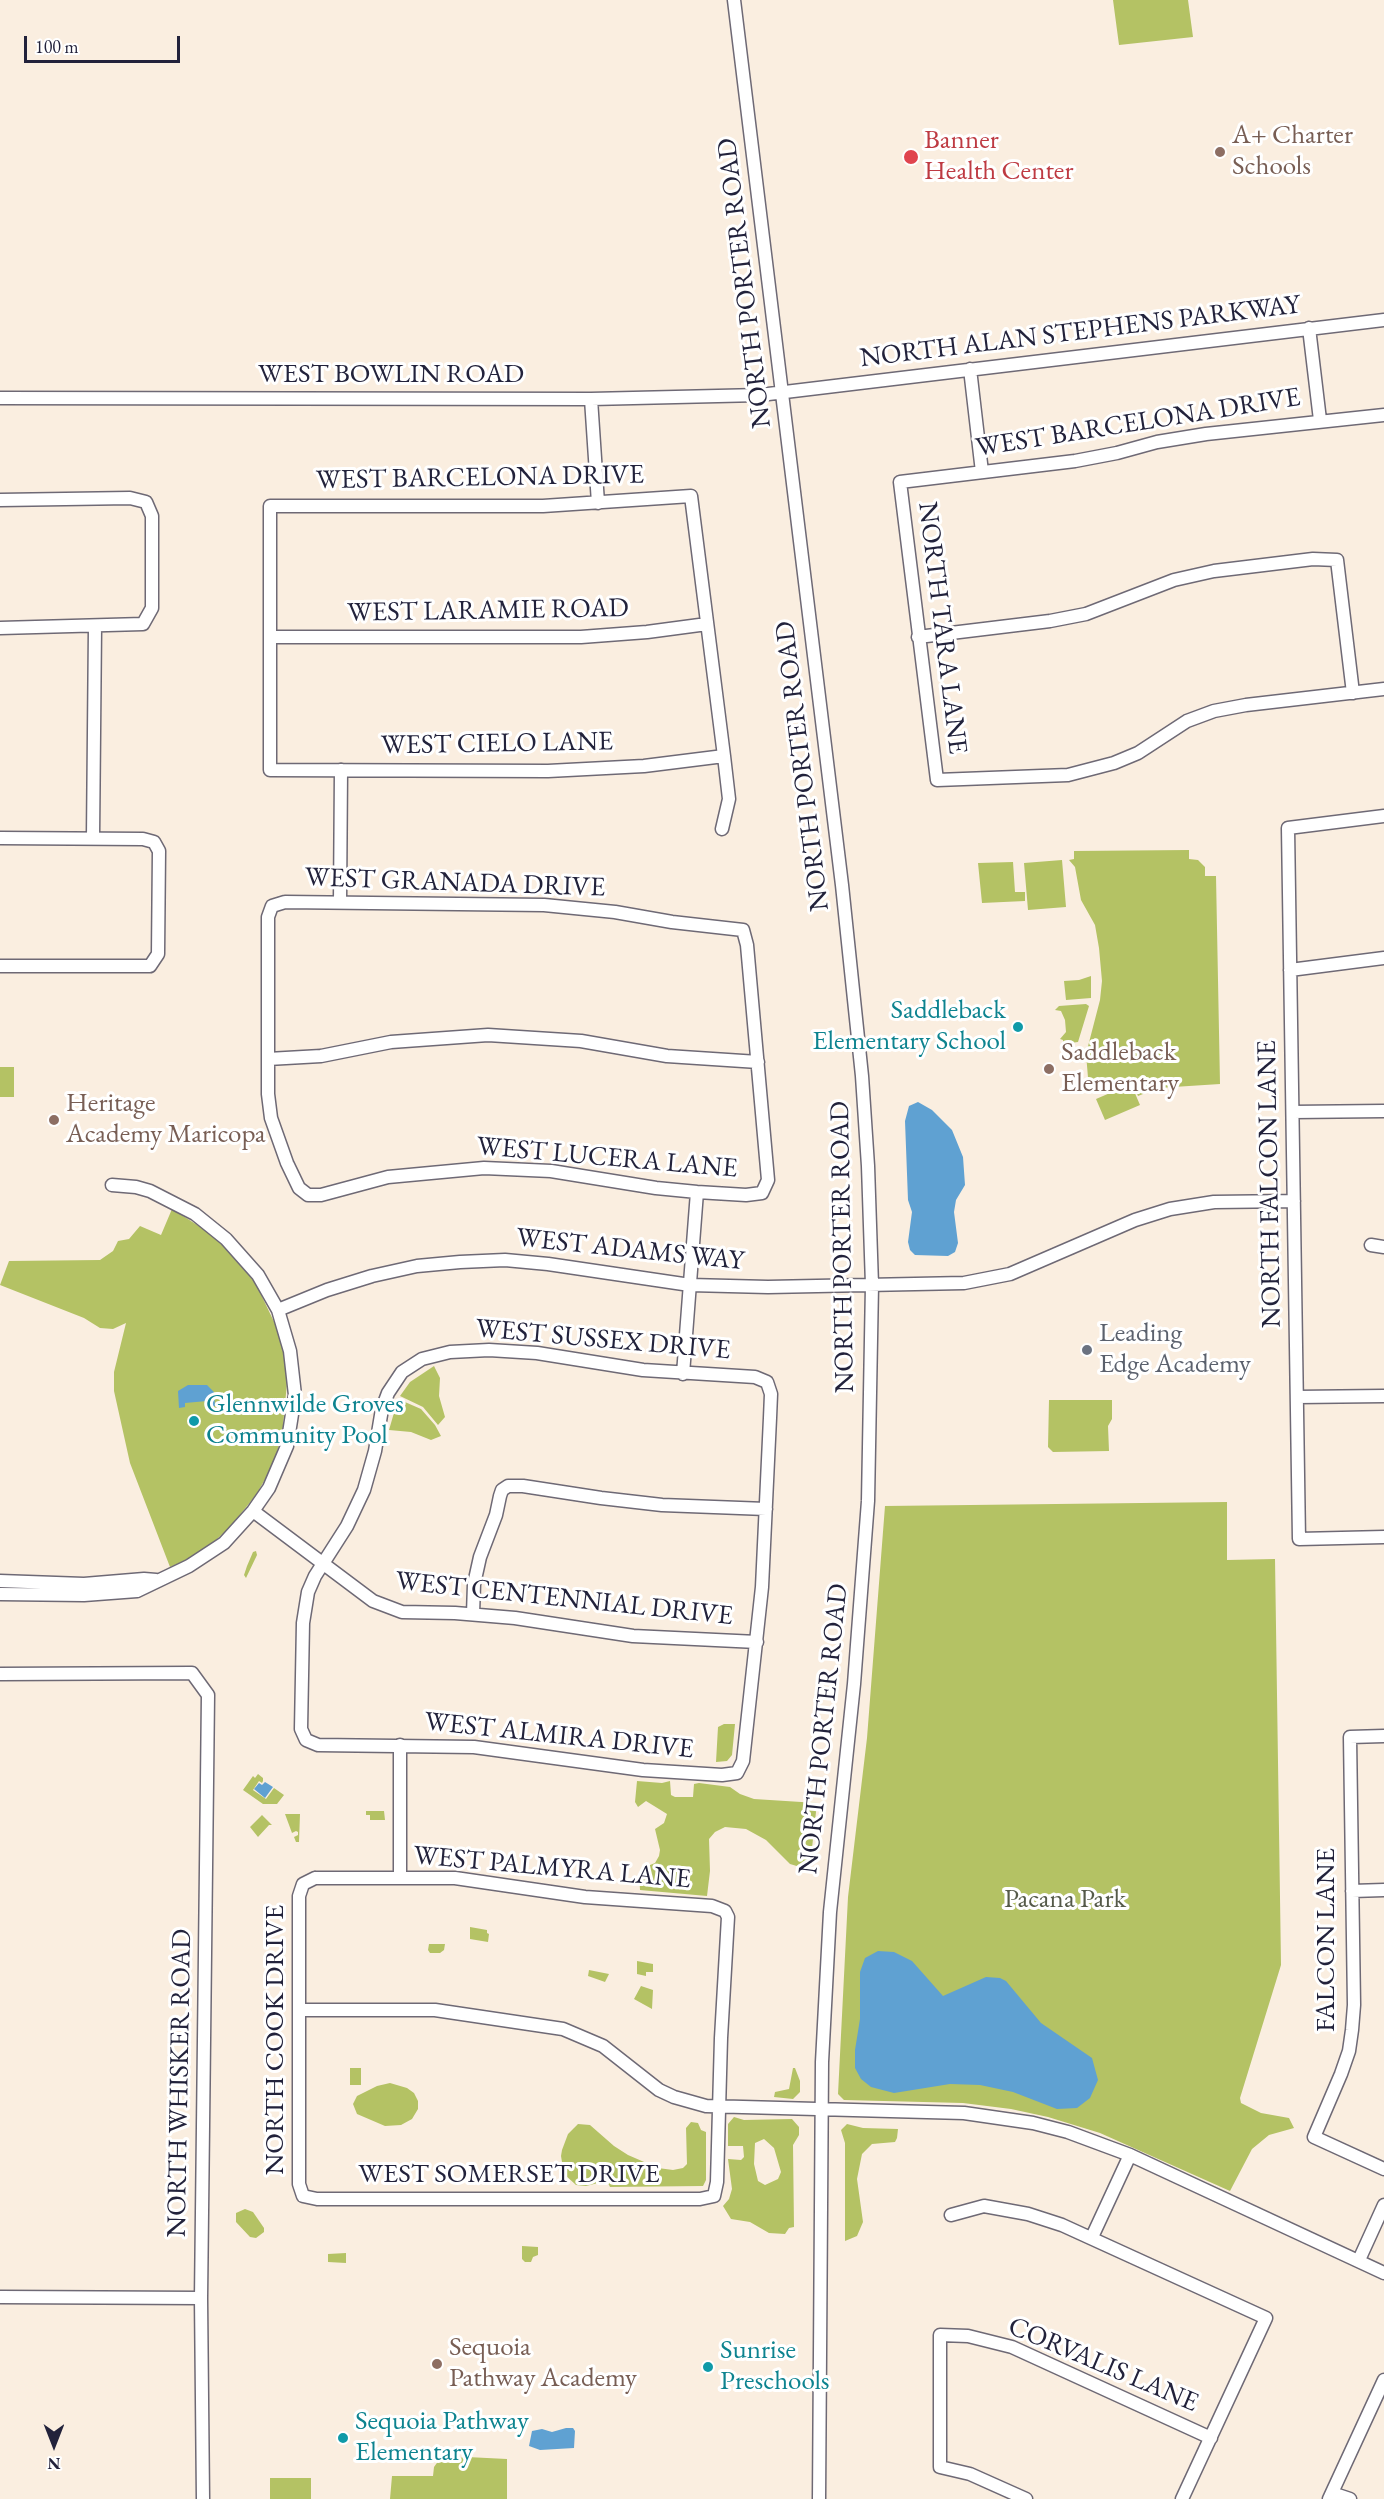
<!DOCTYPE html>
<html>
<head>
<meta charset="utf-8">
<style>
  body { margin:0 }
  #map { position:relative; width:1384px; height:2499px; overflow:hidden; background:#faeee0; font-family:"EB Garamond",serif }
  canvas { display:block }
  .north { position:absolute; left:24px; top:2415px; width:60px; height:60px; -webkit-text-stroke:4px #fff; paint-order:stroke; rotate:180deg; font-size:16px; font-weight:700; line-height:24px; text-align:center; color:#22223b }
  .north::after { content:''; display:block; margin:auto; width:21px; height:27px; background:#22223b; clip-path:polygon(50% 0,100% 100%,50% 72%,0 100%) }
  .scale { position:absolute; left:24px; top:36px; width:156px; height:27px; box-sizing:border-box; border:3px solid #22223b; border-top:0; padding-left:8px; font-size:18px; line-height:21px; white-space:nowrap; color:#22223b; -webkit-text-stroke:4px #fff; paint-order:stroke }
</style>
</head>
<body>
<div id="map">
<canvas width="1384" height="2499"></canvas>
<div class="north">N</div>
<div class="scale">100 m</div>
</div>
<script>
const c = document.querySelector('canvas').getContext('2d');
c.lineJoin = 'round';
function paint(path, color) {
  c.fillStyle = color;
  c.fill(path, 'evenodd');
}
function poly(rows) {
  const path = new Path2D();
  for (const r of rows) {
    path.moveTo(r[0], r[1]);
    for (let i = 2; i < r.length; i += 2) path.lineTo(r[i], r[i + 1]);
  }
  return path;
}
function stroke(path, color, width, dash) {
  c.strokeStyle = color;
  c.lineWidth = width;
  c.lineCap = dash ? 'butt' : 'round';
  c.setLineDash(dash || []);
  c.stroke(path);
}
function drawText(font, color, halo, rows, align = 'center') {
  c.font = font + ' "EB Garamond",serif';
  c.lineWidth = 6;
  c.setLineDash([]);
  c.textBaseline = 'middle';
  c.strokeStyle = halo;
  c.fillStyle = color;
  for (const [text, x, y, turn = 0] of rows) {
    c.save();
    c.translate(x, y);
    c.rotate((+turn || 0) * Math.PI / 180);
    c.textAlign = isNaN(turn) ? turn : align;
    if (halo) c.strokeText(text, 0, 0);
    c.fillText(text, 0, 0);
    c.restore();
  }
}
const green = poly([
  [1113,0,1188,0,1193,37,1119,45],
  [1189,850,1189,859,1198,860,1205,867,1205,876,1216,876,1220,1084,1158,1088,1138,1096,1132,1081,1113,1088,1109,1080,1089,1089,1086,1054,1100,1000,1102,981,1099,948,1095,925,1081,900,1075,867,1069,860,1074,859,1074,851],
  [1062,860,1066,907,1028,910,1024,863],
  [1013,862,1015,892,1025,892,1025,901,982,903,978,863],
  [1091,976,1091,998,1066,1000,1064,981,1079,980],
  [1086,1004,1089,1006,1078,1042,1063,1044,1063,1040,1060,1039,1066,1032,1065,1020,1061,1011,1055,1010,1059,1006],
  [0,1067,14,1067,14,1097,0,1097],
  [1131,1084,1140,1105,1105,1120,1096,1099],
  [172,1209,213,1235,255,1282,277,1328,283,1346,287,1383,282,1436,272,1467,256,1495,230,1527,216,1540,188,1559,170,1567,130,1463,114,1391,114,1372,126,1323,113,1329,100,1328,84,1318,0,1285,9,1261,100,1260,113,1251,118,1241,129,1239,140,1226,161,1235],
  [434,1366,440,1378,439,1396,445,1417,438,1425,423,1407,400,1396,410,1382],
  [398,1399,421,1409,435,1425,441,1436,431,1440,411,1432,389,1430],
  [1049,1400,1112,1400,1112,1419,1108,1426,1109,1451,1053,1452,1048,1447],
  [1227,1502,1227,1560,1275,1559,1281,1965,1240,2098,1241,2103,1261,2113,1289,2118,1294,2128,1269,2135,1252,2149,1230,2191,1100,2133,1048,2117,1011,2109,963,2103,844,2100,838,2094,848,1897,867,1738,885,1506],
  [256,1551,257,1555,246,1578,244,1575,247,1566,253,1552],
  [724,1724,735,1724,732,1755,727,1761,716,1762,718,1727],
  [258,1774,263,1778,263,1781,262,1783,259,1781,253,1790,266,1799,274,1788,284,1795,277,1804,263,1804,243,1790,253,1776,255,1778],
  [637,1781,662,1783,670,1781,671,1795,675,1797,693,1797,694,1784,699,1783,730,1787,740,1794,754,1799,817,1803,810,1866,800,1867,790,1864,766,1840,746,1829,725,1827,715,1832,709,1839,710,1871,707,1896,640,1890,639,1873,645,1867,655,1863,659,1856,660,1850,655,1829,664,1823,667,1814,646,1801,638,1807,635,1802],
  [366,1811,384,1811,385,1820,370,1820,370,1815,366,1815],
  [285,1814,300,1814,299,1842,296,1842,294,1837,298,1835,298,1832,296,1831,292,1833],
  [262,1815,272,1825,269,1825,258,1837,250,1827],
  [470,1927,487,1930,487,1933,489,1934,488,1942,470,1939],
  [429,1944,445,1944,444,1950,440,1953,430,1953,428,1950],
  [637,1961,653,1964,653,1972,646,1972,646,1976,637,1974],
  [589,1970,609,1974,605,1982,588,1976],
  [641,1986,653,1990,652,2009,634,1999],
  [350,2068,361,2068,361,2085,350,2085],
  [793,2068,795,2068,800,2081,800,2092,793,2099,774,2097,775,2092,789,2089],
  [390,2083,407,2088,414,2093,418,2101,418,2109,412,2119,401,2125,385,2126,357,2114,353,2104,357,2096,377,2086],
  [734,2117,744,2120,792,2119,799,2127,799,2135,793,2145,794,2227,789,2228,785,2234,769,2233,750,2222,731,2219,723,2206,729,2199,732,2189,728,2159,741,2160,744,2157,743,2146,728,2146,728,2124],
  [764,2139,774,2148,781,2172,778,2179,765,2185,758,2181,754,2164,755,2143],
  [691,2122,698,2123,701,2130,706,2132,706,2180,703,2186,610,2187,608,2183,602,2182,586,2186,576,2185,564,2174,561,2156,562,2150,568,2134,578,2124,590,2125,614,2146,628,2155,658,2168,673,2170,683,2168,687,2164,686,2128],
  [847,2124,863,2128,898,2129,897,2138,895,2142,872,2144,862,2154,857,2179,863,2222,857,2236,845,2241,845,2143,841,2130],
  [245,2209,253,2212,264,2228,264,2232,256,2238,250,2237,236,2222,236,2213],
  [522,2246,538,2247,538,2255,533,2257,531,2262,525,2262,522,2259],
  [346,2253,346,2263,328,2262,328,2254],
  [467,2457,507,2459,507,2499,390,2499,392,2476,433,2476,434,2467,439,2460],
  [270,2478,311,2478,311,2499,270,2499]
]);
const water = poly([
  [918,1102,932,1110,952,1130,963,1157,965,1185,956,1200,954,1212,958,1243,955,1252,948,1256,915,1255,910,1250,908,1242,912,1212,908,1200,905,1121,909,1106],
  [188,1385,207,1385,214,1392,215,1406,208,1407,207,1401,185,1403,185,1407,179,1408,178,1391],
  [265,1782,273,1787,265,1798,254,1789,259,1783,262,1785],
  [878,1951,894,1952,912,1961,943,1996,986,1977,1000,1978,1006,1981,1041,2023,1092,2058,1098,2080,1090,2098,1077,2108,1057,2109,1013,2092,980,2085,950,2084,894,2093,871,2087,861,2079,855,2068,855,2050,860,2019,860,1972,865,1958],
  [566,2428,573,2428,575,2431,574,2448,540,2450,529,2446,532,2431,542,2429,552,2432]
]);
const minor = poly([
  [734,0,842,885,862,1076,868,1166,872,1285,868,1501,854,1684,830,1912,822,2062,819,2499],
  [1309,328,1320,420],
  [970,369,982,472],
  [0,398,591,399,760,395,1384,320],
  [591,399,598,503],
  [1384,415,1206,434,1157,442,1117,453,1075,461,900,482,937,780,1068,775,1114,763,1138,753,1187,721,1214,711,1246,705,1384,689],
  [0,500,130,498,146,502,152,516,152,608,143,624,0,628],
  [270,637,581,637,647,632,707,624],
  [918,637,1050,621,1086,614,1174,580,1214,571,1313,559,1337,560,1353,693],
  [1384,816,1288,828,1299,1539,1384,1537],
  [722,829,729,799,724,756,691,496,543,506,270,506,270,770,548,771,644,766,724,756],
  [93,837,95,627],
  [0,838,143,839,154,842,159,851,158,954,150,966,0,966],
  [285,902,544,905,615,912,672,922,743,930,747,945,768,1180,762,1193,746,1195,697,1192,656,1188,551,1171,484,1168,388,1177,321,1195,308,1195,299,1188,287,1163,271,1118,268,1094,268,917,272,906,285,902],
  [340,902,341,770],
  [1290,970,1384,958],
  [268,1059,321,1056,391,1042,488,1035,581,1041,667,1056,758,1062],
  [1293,1112,1384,1111],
  [1371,1245,1384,1247],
  [278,1310,327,1290,372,1276,417,1266,460,1262,505,1260,548,1264,690,1285,768,1287,964,1283,1010,1274,1135,1220,1170,1209,1214,1202,1294,1201],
  [489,1350,537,1353,643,1370,755,1377,767,1382,771,1394,770,1418,762,1587,743,1761,737,1773,722,1775,643,1770,474,1747,318,1745,306,1740,301,1729,303,1623,308,1592,315,1576,347,1526,364,1490,375,1451,382,1409,388,1393,402,1372,422,1359,450,1352,489,1350],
  [683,1374,697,1192],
  [1297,1397,1384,1396],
  [253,1511,373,1601,402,1612,455,1613,515,1618,633,1636,757,1642],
  [0,1581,84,1584,144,1579,156,1580],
  [0,1594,84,1595,137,1591,189,1566,224,1543,253,1511,269,1488,287,1446,295,1395,290,1351,278,1310,258,1275,226,1239,195,1214,150,1191,136,1187,112,1185],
  [473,1614,474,1584,480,1557,496,1515,500,1496,502,1490,508,1486,523,1486,601,1498,662,1505,766,1509],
  [0,1674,192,1673,208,1695,201,2298,203,2499],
  [1384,1736,1350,1737,1354,2005,1352,2030,1349,2051,1341,2074,1314,2137,1384,2169],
  [400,1745,400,1878],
  [315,1878,455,1878,585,1897,712,1906,725,1911,728,1917,721,2038,717,2182,714,2196,700,2199,317,2199,303,2196,299,2184,299,1896,303,1884,315,1878],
  [1352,1891,1384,1890],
  [299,2010,435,2010,563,2029,603,2046,659,2090,674,2097,706,2106,964,2113,1033,2123,1068,2132,1130,2155,1384,2273],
  [951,2215,984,2206,1028,2214,1062,2225,1266,2318,1182,2499],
  [1092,2237,1130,2155],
  [1359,2260,1384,2205],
  [0,2297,201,2298],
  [1332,2493,1350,2499],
  [1026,2499,970,2474,940,2467,940,2335,968,2336,1012,2347,1211,2438],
  [1329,2499,1384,2380]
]);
const markers = [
  [1220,152,6,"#8d6e63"],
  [911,157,8,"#e0444e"],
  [1018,1027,6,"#0f9aa8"],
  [1049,1069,6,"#8d6e63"],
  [54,1120,6,"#8d6e63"],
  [1087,1350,6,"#6b7280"],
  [194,1421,6,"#0f9aa8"],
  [437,2364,6,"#8d6e63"],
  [708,2367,6,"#0f9aa8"],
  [343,2438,6,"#0f9aa8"]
];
const educationNames = [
  ["A+ Charter",1232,136],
  ["Schools",1232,167],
  ["Saddleback",1061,1053],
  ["Elementary",1061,1084],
  ["Heritage",66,1104],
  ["Academy Maricopa",66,1135],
  ["Sequoia",449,2348],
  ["Pathway Academy",449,2379]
];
const healthNames = [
  ["Banner",924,141],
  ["Health Center",924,172]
];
const streetNames = [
  ["NORTH PORTER ROAD",745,283,-97],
  ["NORTH ALAN STEPHENS PARKWAY",1080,332,-7],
  ["WEST BOWLIN ROAD",391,375],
  ["WEST BARCELONA DRIVE",1138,423,-9],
  ["WEST BARCELONA DRIVE",480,478,-1],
  ["WEST LARAMIE ROAD",488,611,-1],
  ["NORTH TARA LANE",942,628,83],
  ["WEST CIELO LANE",497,744,-1],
  ["NORTH PORTER ROAD",803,766,-97],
  ["WEST GRANADA DRIVE",455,883,2],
  ["WEST LUCERA LANE",607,1158,5],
  ["NORTH FALCON LANE",1270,1184,-91],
  ["NORTH PORTER ROAD",843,1247,-91],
  ["WEST ADAMS WAY",630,1250,6],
  ["WEST SUSSEX DRIVE",603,1340,5],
  ["WEST CENTENNIAL DRIVE",564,1599,6],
  ["NORTH PORTER ROAD",824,1729,-84],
  ["WEST ALMIRA DRIVE",559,1736,6],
  ["WEST PALMYRA LANE",552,1868,5],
  ["FALCON LANE",1327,1940,-90],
  ["NORTH COOK DRIVE",276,2040,-90],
  ["NORTH WHISKER ROAD",180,2083,-89],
  ["WEST SOMERSET DRIVE",509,2175],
  ["CORVALIS LANE",1103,2365,23]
];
const cultureNames = [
  ["Saddleback",1006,1011,"right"],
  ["Elementary School",1006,1042,"right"],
  ["Glennwilde Groves",206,1405],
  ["Community Pool",206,1436],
  ["Sunrise",720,2351],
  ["Preschools",720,2382],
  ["Sequoia Pathway",355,2422],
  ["Elementary",355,2453]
];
const worshipNames = [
  ["Leading",1099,1334],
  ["Edge Academy",1099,1365]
];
const parkNames = [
  ["Pacana Park",1065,1900]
];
paint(green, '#b4c264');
paint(water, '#5fa1d2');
stroke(minor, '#6e6975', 15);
stroke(minor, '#fff', 12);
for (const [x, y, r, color] of markers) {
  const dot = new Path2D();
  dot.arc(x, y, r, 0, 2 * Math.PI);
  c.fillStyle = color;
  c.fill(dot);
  stroke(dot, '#fff', 2);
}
drawText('27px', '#785e54', '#fff', educationNames, 'left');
drawText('27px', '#be3a42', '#fff', healthNames, 'left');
drawText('27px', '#22223b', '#fff', streetNames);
drawText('27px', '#0d838f', '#fff', cultureNames, 'left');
drawText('27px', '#5b616d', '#fff', worshipNames, 'left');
drawText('27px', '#555a49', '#fff', parkNames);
</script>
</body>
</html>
